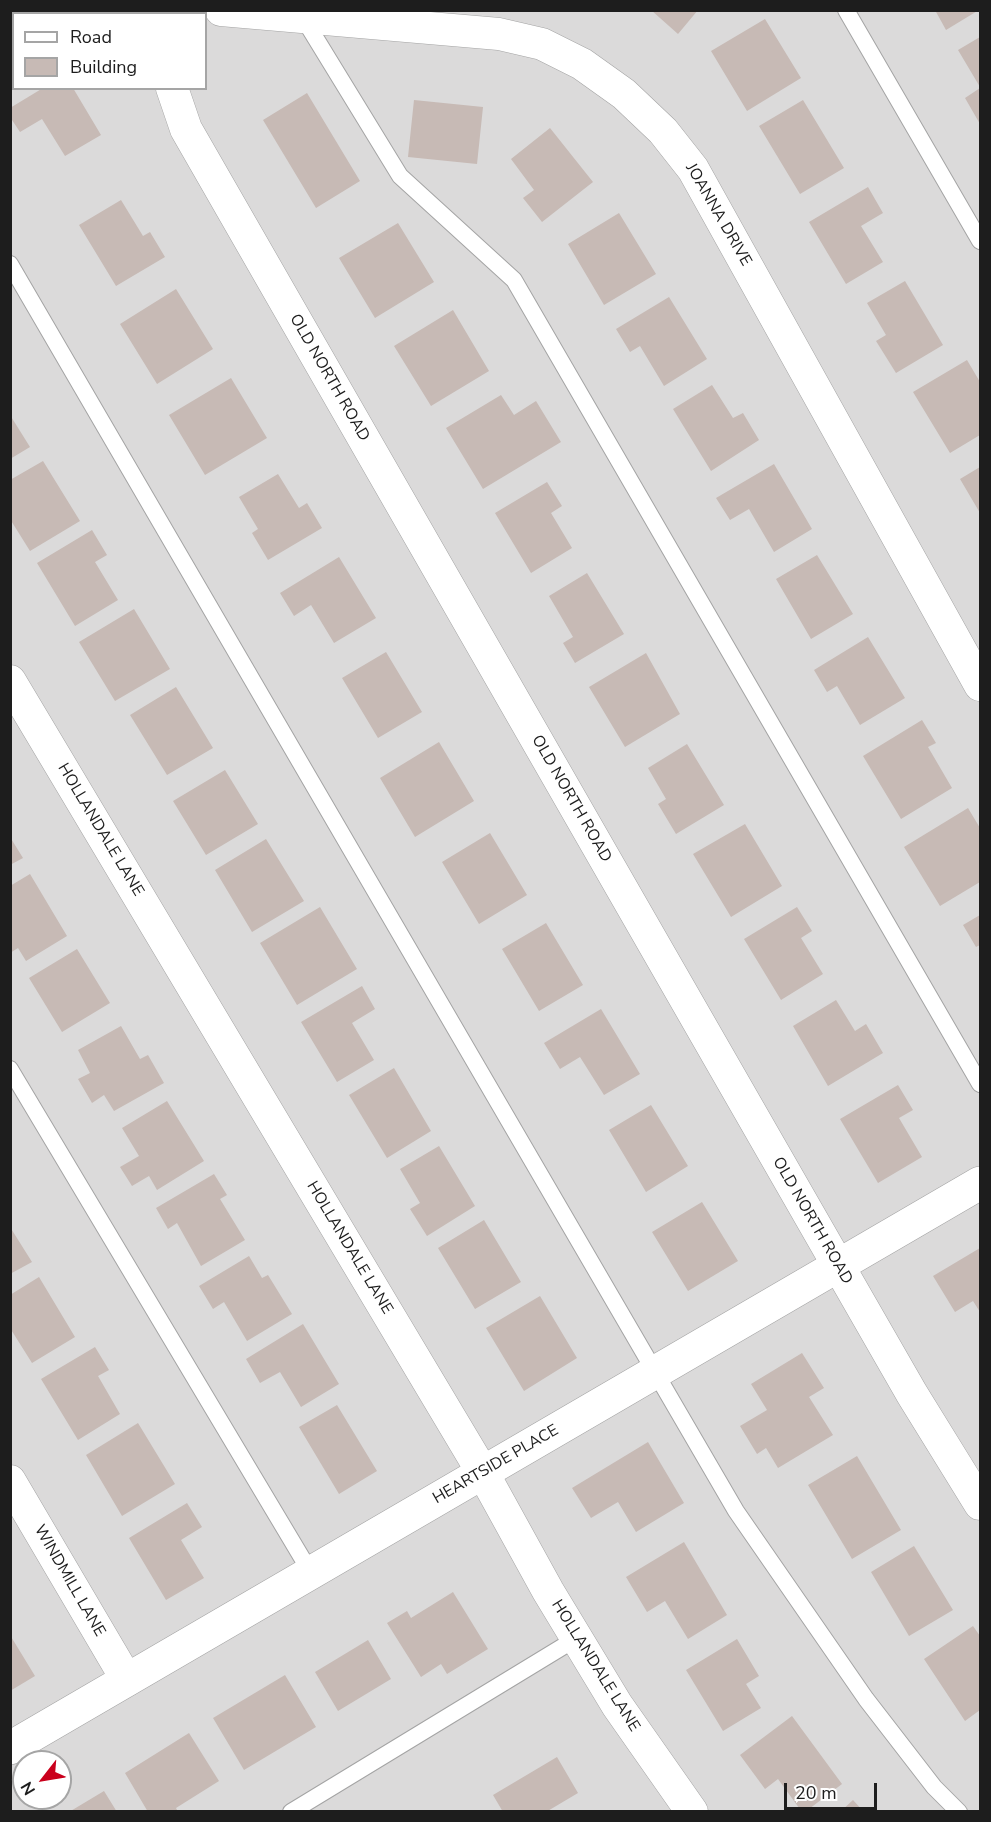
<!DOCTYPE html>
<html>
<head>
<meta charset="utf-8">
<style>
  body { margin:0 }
  #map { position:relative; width:991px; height:1822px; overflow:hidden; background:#efe9e2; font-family:"Nunito Sans",sans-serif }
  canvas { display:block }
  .frame { position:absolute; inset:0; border:12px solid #1d1d1d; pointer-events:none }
  .legend { position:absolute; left:12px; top:12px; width:195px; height:78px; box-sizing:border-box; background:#fff; border:2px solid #a5a5a5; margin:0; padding:8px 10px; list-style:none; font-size:18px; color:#1d1d1d }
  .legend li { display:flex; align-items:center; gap:12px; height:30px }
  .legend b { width:30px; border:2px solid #a5a5a5 }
  .north { position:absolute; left:12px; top:1750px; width:60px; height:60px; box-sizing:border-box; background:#fff; border:2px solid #a5a5a5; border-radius:50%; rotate:239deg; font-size:16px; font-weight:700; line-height:24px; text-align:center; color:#1d1d1d }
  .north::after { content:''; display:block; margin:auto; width:21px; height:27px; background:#ca001c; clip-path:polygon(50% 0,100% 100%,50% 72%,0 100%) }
  .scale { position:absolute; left:784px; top:1783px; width:93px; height:27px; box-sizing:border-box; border:3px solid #1d1d1d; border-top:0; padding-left:8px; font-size:18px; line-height:21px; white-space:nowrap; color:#1d1d1d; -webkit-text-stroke:4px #fff; paint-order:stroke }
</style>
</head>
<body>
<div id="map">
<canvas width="991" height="1822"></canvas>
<div class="frame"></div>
<ul class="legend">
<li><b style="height:8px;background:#fff"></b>Road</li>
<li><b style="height:16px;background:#c7bab5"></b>Building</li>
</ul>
<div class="north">N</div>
<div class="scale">20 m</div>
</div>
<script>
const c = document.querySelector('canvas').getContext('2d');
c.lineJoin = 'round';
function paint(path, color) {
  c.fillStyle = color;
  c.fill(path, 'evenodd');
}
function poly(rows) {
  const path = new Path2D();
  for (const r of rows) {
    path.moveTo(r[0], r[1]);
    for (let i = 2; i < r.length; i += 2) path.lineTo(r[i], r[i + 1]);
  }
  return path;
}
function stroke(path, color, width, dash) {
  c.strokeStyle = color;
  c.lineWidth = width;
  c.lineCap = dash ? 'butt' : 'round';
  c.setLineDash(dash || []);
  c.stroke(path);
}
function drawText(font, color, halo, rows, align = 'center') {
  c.font = font + ' "Nunito Sans",sans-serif';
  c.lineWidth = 4.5;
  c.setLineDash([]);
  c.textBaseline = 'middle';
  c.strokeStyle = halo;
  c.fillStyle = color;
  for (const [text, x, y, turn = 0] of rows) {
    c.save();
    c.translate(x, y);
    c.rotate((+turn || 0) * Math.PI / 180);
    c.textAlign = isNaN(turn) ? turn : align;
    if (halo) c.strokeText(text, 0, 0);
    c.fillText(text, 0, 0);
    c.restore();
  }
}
const residential = poly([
  [11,11,980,11,980,1811,11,1811],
  [14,14,206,14,206,88,14,88],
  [24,1762,60,1762,60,1798,24,1798]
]);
const building = poly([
  [651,10,698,10,678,34],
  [935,10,979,10,946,30],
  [765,19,801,78,747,111,711,51],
  [980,37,980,87,958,50],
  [43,88,73,88,101,135,65,156,42,119,20,132,10,117,10,108],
  [980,88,980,124,965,98],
  [307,93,360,181,316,208,263,120],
  [414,100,483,107,477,164,408,157],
  [803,100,844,168,800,194,759,126],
  [550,128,593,182,542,222,523,198,534,190,511,159],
  [868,187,883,213,861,226,883,262,846,284,809,222],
  [121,200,143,236,150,232,165,257,116,286,79,225],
  [619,213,656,274,604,305,568,244],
  [398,223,434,282,375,318,339,258],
  [905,281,943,345,896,373,876,341,886,335,867,303],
  [176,289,213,349,157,384,120,324],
  [669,297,707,359,664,386,640,346,630,352,616,329],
  [453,310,489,371,431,406,394,346],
  [967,360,980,382,980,435,950,453,913,392],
  [231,378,267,438,205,475,169,415],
  [712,385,733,418,743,413,759,440,711,471,673,409],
  [501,395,514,415,536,401,561,442,483,489,446,428],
  [10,415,30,447,10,459],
  [43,461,80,521,30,551,10,519,10,480],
  [774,464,812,529,774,552,749,509,730,520,716,498],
  [980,467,980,513,960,479],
  [278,474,299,508,307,503,322,528,268,560,252,533,258,529,239,497],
  [547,482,562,506,551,513,572,548,531,573,495,513],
  [92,530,107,555,95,562,118,600,75,626,37,563],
  [817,555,853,614,811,639,776,579],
  [339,557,376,618,334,643,311,605,294,616,280,593],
  [587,573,624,634,575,663,563,643,573,637,549,596],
  [134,609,170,669,115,701,79,642],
  [868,637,905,698,860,725,837,686,827,692,814,670],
  [386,652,422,712,378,738,342,678],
  [646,653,680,714,625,747,589,687],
  [176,687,213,748,167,775,130,715],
  [922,720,936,743,928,747,952,788,901,819,863,756],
  [439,742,474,801,415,837,380,778],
  [687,744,724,805,676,834,658,804,666,799,648,768],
  [225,770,258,824,206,855,173,801],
  [968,808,980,828,980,882,940,906,904,847],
  [745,824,782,886,731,917,693,854],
  [490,833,527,895,479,924,442,862],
  [10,837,23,858,10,865],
  [266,839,304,901,252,932,215,870],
  [30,874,67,936,26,961,18,948,10,953,10,886],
  [320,907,357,969,297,1005,260,943],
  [797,907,812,931,801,938,823,974,781,1000,744,939],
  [980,915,980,945,976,947,963,925],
  [546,923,583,985,539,1011,502,949],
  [77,949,110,1003,62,1032,29,978],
  [362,986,375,1009,352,1023,374,1060,337,1082,301,1022],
  [836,1000,855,1031,866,1024,883,1053,828,1086,793,1026],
  [601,1009,640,1074,604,1095,580,1057,560,1069,544,1043],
  [121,1026,140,1059,148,1055,164,1083,114,1111,104,1095,92,1103,78,1079,90,1073,78,1050],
  [394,1068,431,1131,387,1158,349,1095],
  [898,1085,913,1110,899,1118,922,1157,878,1183,840,1119],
  [167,1101,204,1161,157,1190,149,1176,132,1186,120,1167,139,1156,122,1128],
  [651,1105,688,1166,646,1192,609,1130],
  [439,1146,475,1206,427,1236,410,1209,420,1203,400,1169],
  [214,1174,227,1195,220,1199,245,1240,201,1266,177,1223,168,1229,156,1208],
  [702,1202,738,1261,688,1291,652,1232],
  [484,1220,521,1282,475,1309,438,1248],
  [10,1227,32,1262,10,1274],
  [980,1248,980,1312,973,1301,955,1312,933,1276],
  [249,1256,262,1278,268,1275,292,1314,247,1341,224,1302,213,1309,199,1286],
  [39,1277,75,1337,32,1363,10,1328,10,1295],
  [540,1296,577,1358,524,1391,486,1328],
  [303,1324,339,1384,301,1407,280,1372,260,1383,246,1359],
  [95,1347,109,1370,98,1376,120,1414,78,1440,41,1379],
  [802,1353,824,1388,809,1397,833,1435,778,1468,766,1448,757,1454,740,1426,767,1410,751,1384],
  [337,1405,377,1471,339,1494,299,1427],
  [138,1423,175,1484,122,1516,86,1455],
  [648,1442,684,1503,636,1532,618,1502,591,1518,572,1488],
  [857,1456,901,1530,852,1559,808,1485],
  [187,1503,202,1527,181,1540,204,1578,166,1600,129,1538],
  [684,1542,727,1615,688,1639,665,1601,647,1612,626,1577],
  [914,1546,953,1610,909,1636,871,1572],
  [453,1592,488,1649,447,1674,441,1664,421,1677,387,1623,407,1611,411,1618],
  [973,1626,980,1636,980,1710,965,1721,924,1659],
  [10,1635,35,1676,10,1691],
  [737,1639,759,1676,746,1684,761,1708,723,1731,686,1670],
  [368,1640,391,1679,338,1711,315,1672],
  [285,1675,316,1727,244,1770,213,1718],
  [792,1716,842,1784,805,1812,802,1812,778,1779,765,1789,740,1755],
  [189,1733,219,1781,176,1808,178,1812,148,1812,125,1773],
  [557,1757,578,1793,546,1812,503,1812,493,1795],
  [104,1791,117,1812,69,1812],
  [853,1800,864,1812,840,1812]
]);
const service = poly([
  [846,10,980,241],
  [302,16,400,176,514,280,980,1084],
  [10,264,736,1511,866,1699,934,1787,959,1812],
  [10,1069,311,1573],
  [291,1812,577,1638]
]);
const minor = poly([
  [156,10,157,14],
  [221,10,499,34,542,44,582,64,624,94,663,131,693,169,980,685],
  [172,88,186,129,912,1394,980,1504],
  [10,681,483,1473,548,1591,617,1705,692,1812],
  [10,1481,127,1680]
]);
const tertiary = poly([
  [10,1748,980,1183]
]);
const streetNames = [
  ["JOANNA DRIVE",718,215,60],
  ["OLD NORTH ROAD",329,378,60],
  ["OLD NORTH ROAD",571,799,60],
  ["HOLLANDALE LANE",100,830,59],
  ["OLD NORTH ROAD",812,1221,60],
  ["HOLLANDALE LANE",349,1248,59],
  ["HEARTSIDE PLACE",496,1465,-30],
  ["WINDMILL LANE",69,1581,60],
  ["HOLLANDALE LANE",595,1666,58]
];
paint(residential, '#dbdada');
paint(building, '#c7bab5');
stroke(service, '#a4a4a4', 18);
stroke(minor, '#a4a4a4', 33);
stroke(tertiary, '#a4a4a4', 34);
stroke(service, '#fff', 16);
stroke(minor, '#fff', 32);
stroke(tertiary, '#fff', 33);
drawText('16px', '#1d1d1d', '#fff', streetNames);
</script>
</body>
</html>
